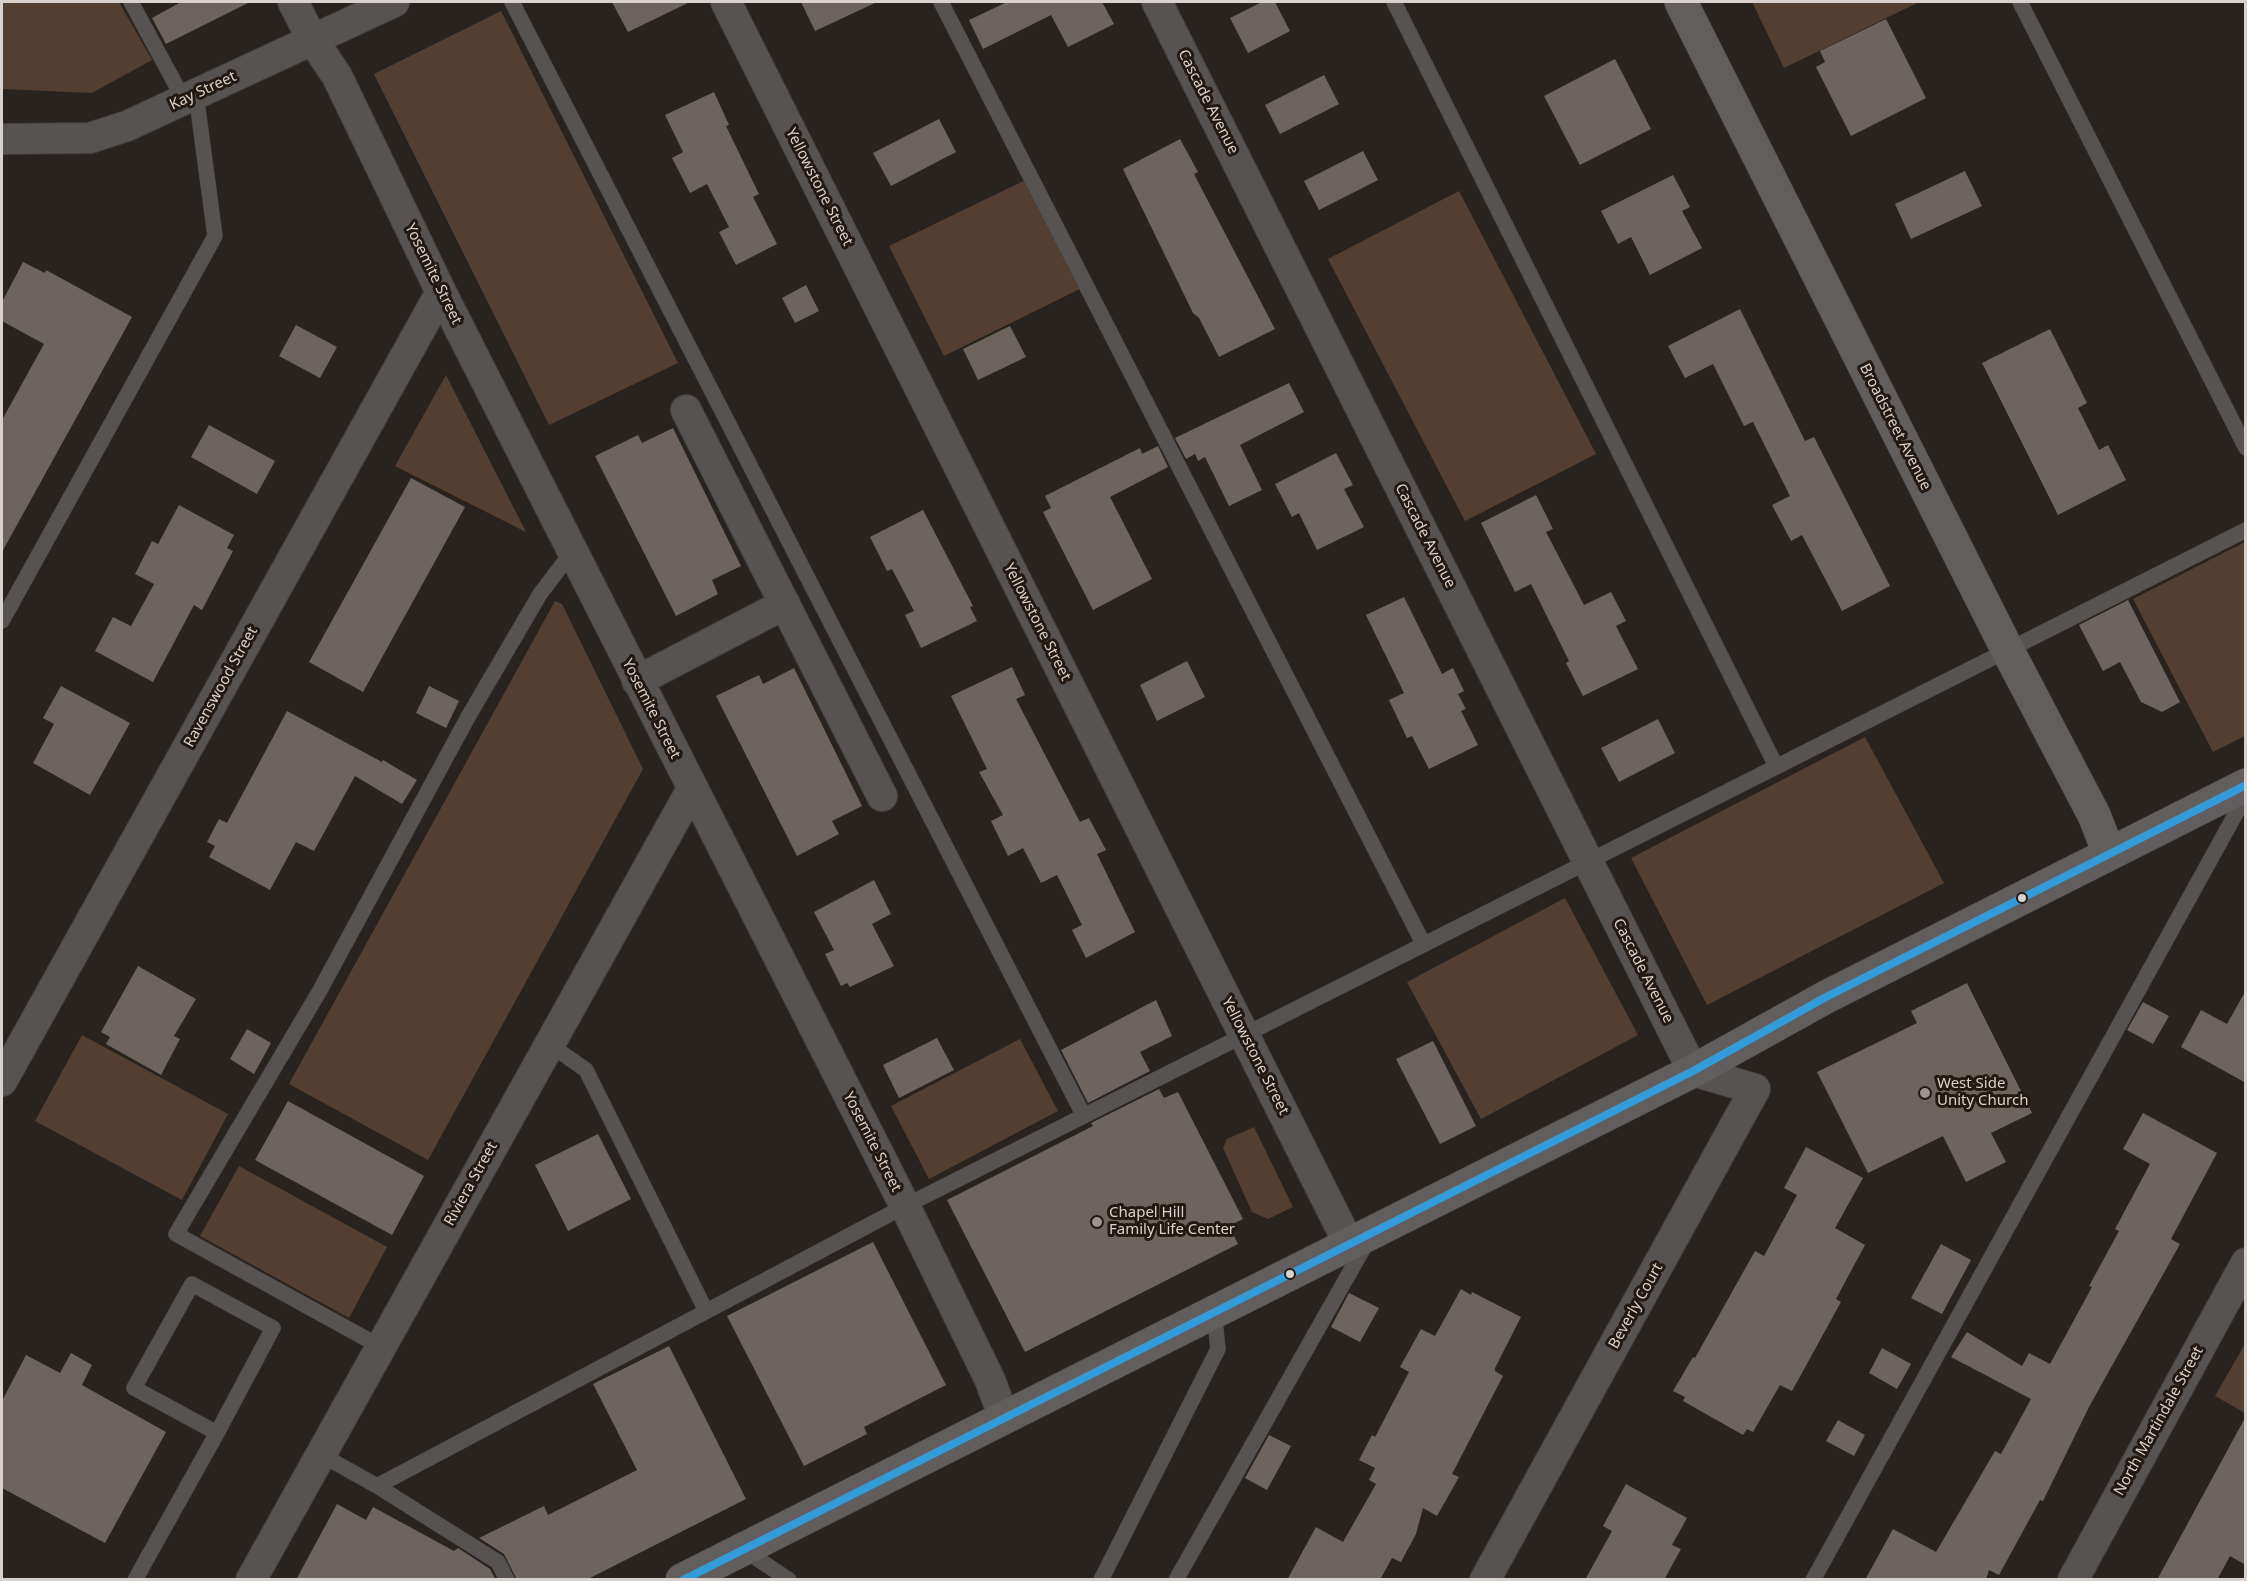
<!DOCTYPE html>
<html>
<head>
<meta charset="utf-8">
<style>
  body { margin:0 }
  #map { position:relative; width:2247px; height:1581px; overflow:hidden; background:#292320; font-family:"Noto Sans",sans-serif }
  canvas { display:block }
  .frame { position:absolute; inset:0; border:3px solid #d9d1cd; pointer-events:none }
</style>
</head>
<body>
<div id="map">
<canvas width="2247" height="1581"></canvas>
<div class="frame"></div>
</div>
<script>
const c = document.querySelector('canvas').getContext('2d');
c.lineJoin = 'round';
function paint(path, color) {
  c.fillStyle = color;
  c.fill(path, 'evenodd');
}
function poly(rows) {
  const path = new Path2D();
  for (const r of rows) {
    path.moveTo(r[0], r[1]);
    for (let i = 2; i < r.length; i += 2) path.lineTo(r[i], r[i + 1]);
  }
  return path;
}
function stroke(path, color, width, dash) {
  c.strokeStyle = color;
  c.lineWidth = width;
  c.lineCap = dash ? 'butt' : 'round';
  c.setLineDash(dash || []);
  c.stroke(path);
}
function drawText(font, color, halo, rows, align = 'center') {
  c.font = font + ' "Noto Sans",sans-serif';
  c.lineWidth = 6;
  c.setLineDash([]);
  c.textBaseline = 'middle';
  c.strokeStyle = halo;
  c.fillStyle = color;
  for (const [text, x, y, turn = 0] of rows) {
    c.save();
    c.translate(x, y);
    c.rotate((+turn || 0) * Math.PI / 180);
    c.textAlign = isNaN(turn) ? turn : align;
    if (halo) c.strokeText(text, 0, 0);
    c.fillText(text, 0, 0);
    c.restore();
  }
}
const green = poly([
  [2,2,119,2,152,60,92,93,2,89],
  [1752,2,1919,2,1784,68],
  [501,11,678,363,549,425,374,74],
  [1038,174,1092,283,944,356,889,246],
  [1459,191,1596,454,1465,521,1328,259],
  [446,375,526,532,395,466],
  [2245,542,2245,736,2213,752,2133,599],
  [555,601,562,604,643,769,428,1160,289,1084],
  [1865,737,1944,883,1707,1005,1631,858],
  [1565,898,1638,1035,1481,1119,1407,982],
  [82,1035,228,1114,182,1200,35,1121],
  [1020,1039,1058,1111,929,1179,891,1106],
  [1254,1127,1293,1207,1268,1219,1252,1212,1223,1148,1227,1139],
  [239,1166,387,1247,349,1318,200,1236],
  [2245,1344,2245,1413,2215,1396]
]);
const building = poly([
  [181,2,250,2,166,44,152,18],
  [612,2,690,2,628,32],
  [801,2,877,2,815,31],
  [1007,2,1102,2,1114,24,1068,47,1051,15,983,49,969,20],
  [1262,2,1275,2,1290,31,1248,53,1230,18],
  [1886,19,1926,98,1851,136,1816,67,1825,62,1820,51],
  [1615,59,1651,129,1580,165,1544,96],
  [1324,75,1339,104,1280,134,1265,105],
  [714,92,729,125,726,126,759,194,753,197,777,244,736,265,719,232,729,227,707,184,690,193,672,158,683,152,665,115],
  [939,119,956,152,891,186,873,153],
  [1180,139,1198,172,1194,174,1275,329,1219,357,1199,318,1193,313,1123,169],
  [1363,151,1378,180,1319,210,1304,181],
  [1965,171,1982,206,1911,239,1895,204],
  [1673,175,1690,207,1682,211,1702,248,1650,275,1631,237,1618,244,1601,211],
  [23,262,45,273,46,270,132,317,2,552,2,420,44,344,2,321,2,302],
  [806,285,819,311,795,323,782,298],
  [1740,309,1805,441,1814,437,1890,586,1842,611,1802,535,1791,541,1772,505,1790,496,1753,422,1744,426,1713,364,1685,378,1668,346],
  [296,325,337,347,320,378,279,356],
  [1010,326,1026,357,978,380,963,349],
  [2050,329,2087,403,2078,408,2099,450,2108,445,2126,480,2058,515,1982,363],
  [1289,383,1304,412,1240,445,1262,490,1229,506,1205,457,1198,461,1195,454,1186,459,1175,438],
  [209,425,275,461,257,494,191,457],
  [673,428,741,566,712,580,718,594,676,616,595,456,638,435,642,443],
  [1158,446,1168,467,1110,497,1152,579,1093,610,1043,512,1051,508,1045,496,1140,448,1142,454],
  [1336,453,1353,485,1344,489,1364,527,1317,550,1299,513,1292,517,1275,484],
  [411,478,465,507,363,692,309,662],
  [1536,495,1553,529,1546,532,1584,605,1611,592,1626,621,1616,626,1638,669,1583,696,1566,663,1569,661,1531,584,1515,592,1481,523],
  [179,505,234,535,227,548,233,551,202,610,194,605,153,682,95,651,113,617,131,626,154,584,135,574,152,541,158,544],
  [923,510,973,606,970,607,977,621,921,648,905,615,914,611,892,569,887,571,870,537],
  [1404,597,1442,674,1453,668,1464,691,1458,694,1466,709,1461,711,1478,745,1429,769,1412,736,1407,738,1389,700,1404,693,1366,615],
  [2128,600,2180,702,2162,712,2141,702,2120,662,2103,671,2079,625],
  [1187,661,1205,697,1157,721,1140,685],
  [1012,667,1025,695,1016,699,1080,822,1089,818,1106,850,1097,854,1135,932,1086,958,1072,930,1082,925,1057,875,1041,883,1023,848,1008,856,991,821,1003,815,979,772,987,769,951,696],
  [794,668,862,806,832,821,839,834,797,856,716,696,759,675,763,684],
  [61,686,130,723,90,795,33,763,54,724,43,718],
  [429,686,459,701,446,728,416,713],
  [287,711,382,762,383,760,417,780,402,804,355,776,314,851,296,842,270,890,209,857,215,846,207,842,219,819,227,823],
  [1658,719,1675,753,1619,782,1601,748],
  [874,880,891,914,872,924,894,966,850,987,847,983,841,986,825,954,834,950,814,912],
  [138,966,196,999,174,1036,180,1039,161,1075,106,1044,110,1037,101,1032],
  [1967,983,2032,1113,1991,1133,2006,1162,1966,1182,1943,1136,1868,1173,1817,1072,1917,1023,1911,1011],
  [2246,990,2246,1083,2181,1047,2201,1010,2227,1024],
  [1156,1000,1172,1036,1140,1052,1150,1071,1088,1103,1061,1050],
  [2143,1002,2169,1016,2153,1044,2127,1030],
  [247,1029,271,1043,254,1074,230,1059],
  [937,1038,954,1070,899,1098,883,1065],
  [1433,1041,1476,1126,1440,1144,1396,1059],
  [1159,1089,1164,1098,1178,1092,1243,1219,1229,1226,1238,1244,1025,1352,947,1200,1093,1126,1091,1123],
  [288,1101,424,1176,392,1235,255,1160],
  [2143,1113,2217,1153,2171,1239,2180,1244,2089,1407,2043,1501,2040,1500,1999,1575,1989,1570,1986,1580,1865,1580,1893,1529,1936,1552,1995,1451,2001,1454,2031,1399,1951,1357,1967,1332,2022,1366,2029,1353,2050,1364,2092,1287,2089,1286,2119,1231,2115,1229,2150,1164,2123,1149],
  [598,1134,631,1199,568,1231,535,1165],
  [1806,1147,1863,1178,1835,1228,1865,1245,1836,1299,1841,1302,1792,1391,1780,1385,1753,1432,1747,1429,1743,1435,1683,1401,1685,1397,1673,1391,1693,1357,1695,1358,1755,1251,1764,1256,1797,1195,1784,1188],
  [873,1242,946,1385,864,1427,867,1434,804,1466,727,1316],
  [1941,1244,1971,1260,1942,1314,1911,1298],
  [1461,1289,1471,1295,1472,1292,1521,1317,1495,1368,1495,1371,1503,1376,1452,1474,1459,1477,1437,1516,1423,1508,1416,1534,1401,1562,1392,1558,1380,1580,1287,1580,1316,1527,1343,1542,1376,1484,1369,1480,1375,1468,1359,1460,1372,1435,1375,1437,1409,1372,1400,1367,1421,1329,1435,1336],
  [1349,1293,1379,1308,1360,1342,1331,1327],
  [669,1346,746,1499,586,1580,517,1580,504,1554,479,1538,544,1506,548,1515,637,1470,593,1384],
  [1882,1348,1911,1364,1897,1389,1869,1373],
  [71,1353,92,1365,82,1385,166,1432,105,1543,2,1488,2,1401,26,1355,60,1373],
  [2246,1416,2246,1565,2230,1556,2217,1580,2157,1580],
  [1838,1420,1865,1435,1854,1456,1826,1441],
  [1269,1435,1291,1446,1267,1490,1245,1478],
  [1626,1484,1687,1518,1672,1545,1681,1549,1664,1580,1585,1580,1612,1531,1603,1526],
  [337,1504,366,1520,373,1507,454,1551,458,1548,490,1569,496,1580,296,1580]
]);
const lane = poly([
  [131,2,184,100],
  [512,2,1084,1116],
  [941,2,1423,943],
  [1394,2,1776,766],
  [2020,2,2246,448],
  [2,621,215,236,196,94],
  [549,1044,586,1070,706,1311],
  [381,1347,176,1234,319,992,468,717,540,594,572,552],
  [320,1454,377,1486,498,1562,507,1580],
  [377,1486,905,1206,2246,530],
  [743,1549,789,1580],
  [135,1580,217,1433,273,1328,192,1284,134,1388,217,1433],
  [1101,1580,1218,1349,1214,1311],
  [1176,1580,1368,1240],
  [1813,1580,2246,795]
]);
const street = poly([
  [293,2,312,39,337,76,441,292,905,1206,990,1380,1004,1418],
  [726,2,1348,1242],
  [1157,2,1693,1071,1755,1089,1485,1580],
  [2,139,90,138,127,126,394,2],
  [686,410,882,796],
  [637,681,785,604],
  [2,1081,441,292],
  [251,1580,692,789],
  [2073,1580,2246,1263]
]);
const secondary = poly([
  [1681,2,2007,649,2094,815,2109,853],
  [682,1580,1693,1071,1826,997,2246,785]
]);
const bus1 = poly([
  [683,1580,1693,1071,1826,997,2246,785]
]);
const markers = [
  [2022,898,5,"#d9d1cd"],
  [1925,1093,6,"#9b9490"],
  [1097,1222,6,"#9b9490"],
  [1290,1274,5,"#d9d1cd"]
];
const streetNames = [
  ["Kay Street",203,91,-25],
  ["Cascade Avenue",1208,102,63],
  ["Yellowstone Street",819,187,63],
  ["Yosemite Street",433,274,64],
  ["Broadstreet Avenue",1895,427,63],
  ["Cascade Avenue",1425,536,63],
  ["Yellowstone Street",1037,622,63],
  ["Ravenswood Street",221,687,-61],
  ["Yosemite Street",651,709,63],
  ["Cascade Avenue",1643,971,63],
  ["Yellowstone Street",1255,1056,63],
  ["Yosemite Street",872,1142,63],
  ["Riviera Street",471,1184,-61],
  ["Beverly Court",1636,1306,-61],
  ["North Martindale Street",2159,1421,-61]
];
const poiNames = [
  ["West Side",1937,1084],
  ["Unity Church",1937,1101],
  ["Chapel Hill",1109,1213],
  ["Family Life Center",1109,1230]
];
paint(green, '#533f32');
paint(building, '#6d645f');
stroke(lane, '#44403d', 16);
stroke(street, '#44403d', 32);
stroke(secondary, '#44403d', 34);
stroke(lane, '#565352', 15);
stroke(street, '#565352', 30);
stroke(secondary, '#615e5d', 33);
stroke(bus1, '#339bda', 8);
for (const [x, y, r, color] of markers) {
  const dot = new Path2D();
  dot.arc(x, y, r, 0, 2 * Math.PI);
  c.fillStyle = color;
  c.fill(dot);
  stroke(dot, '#231912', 2);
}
drawText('15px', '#d9d1cd', '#231912', streetNames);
drawText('15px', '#d9d1cd', '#231912', poiNames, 'left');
</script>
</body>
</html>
